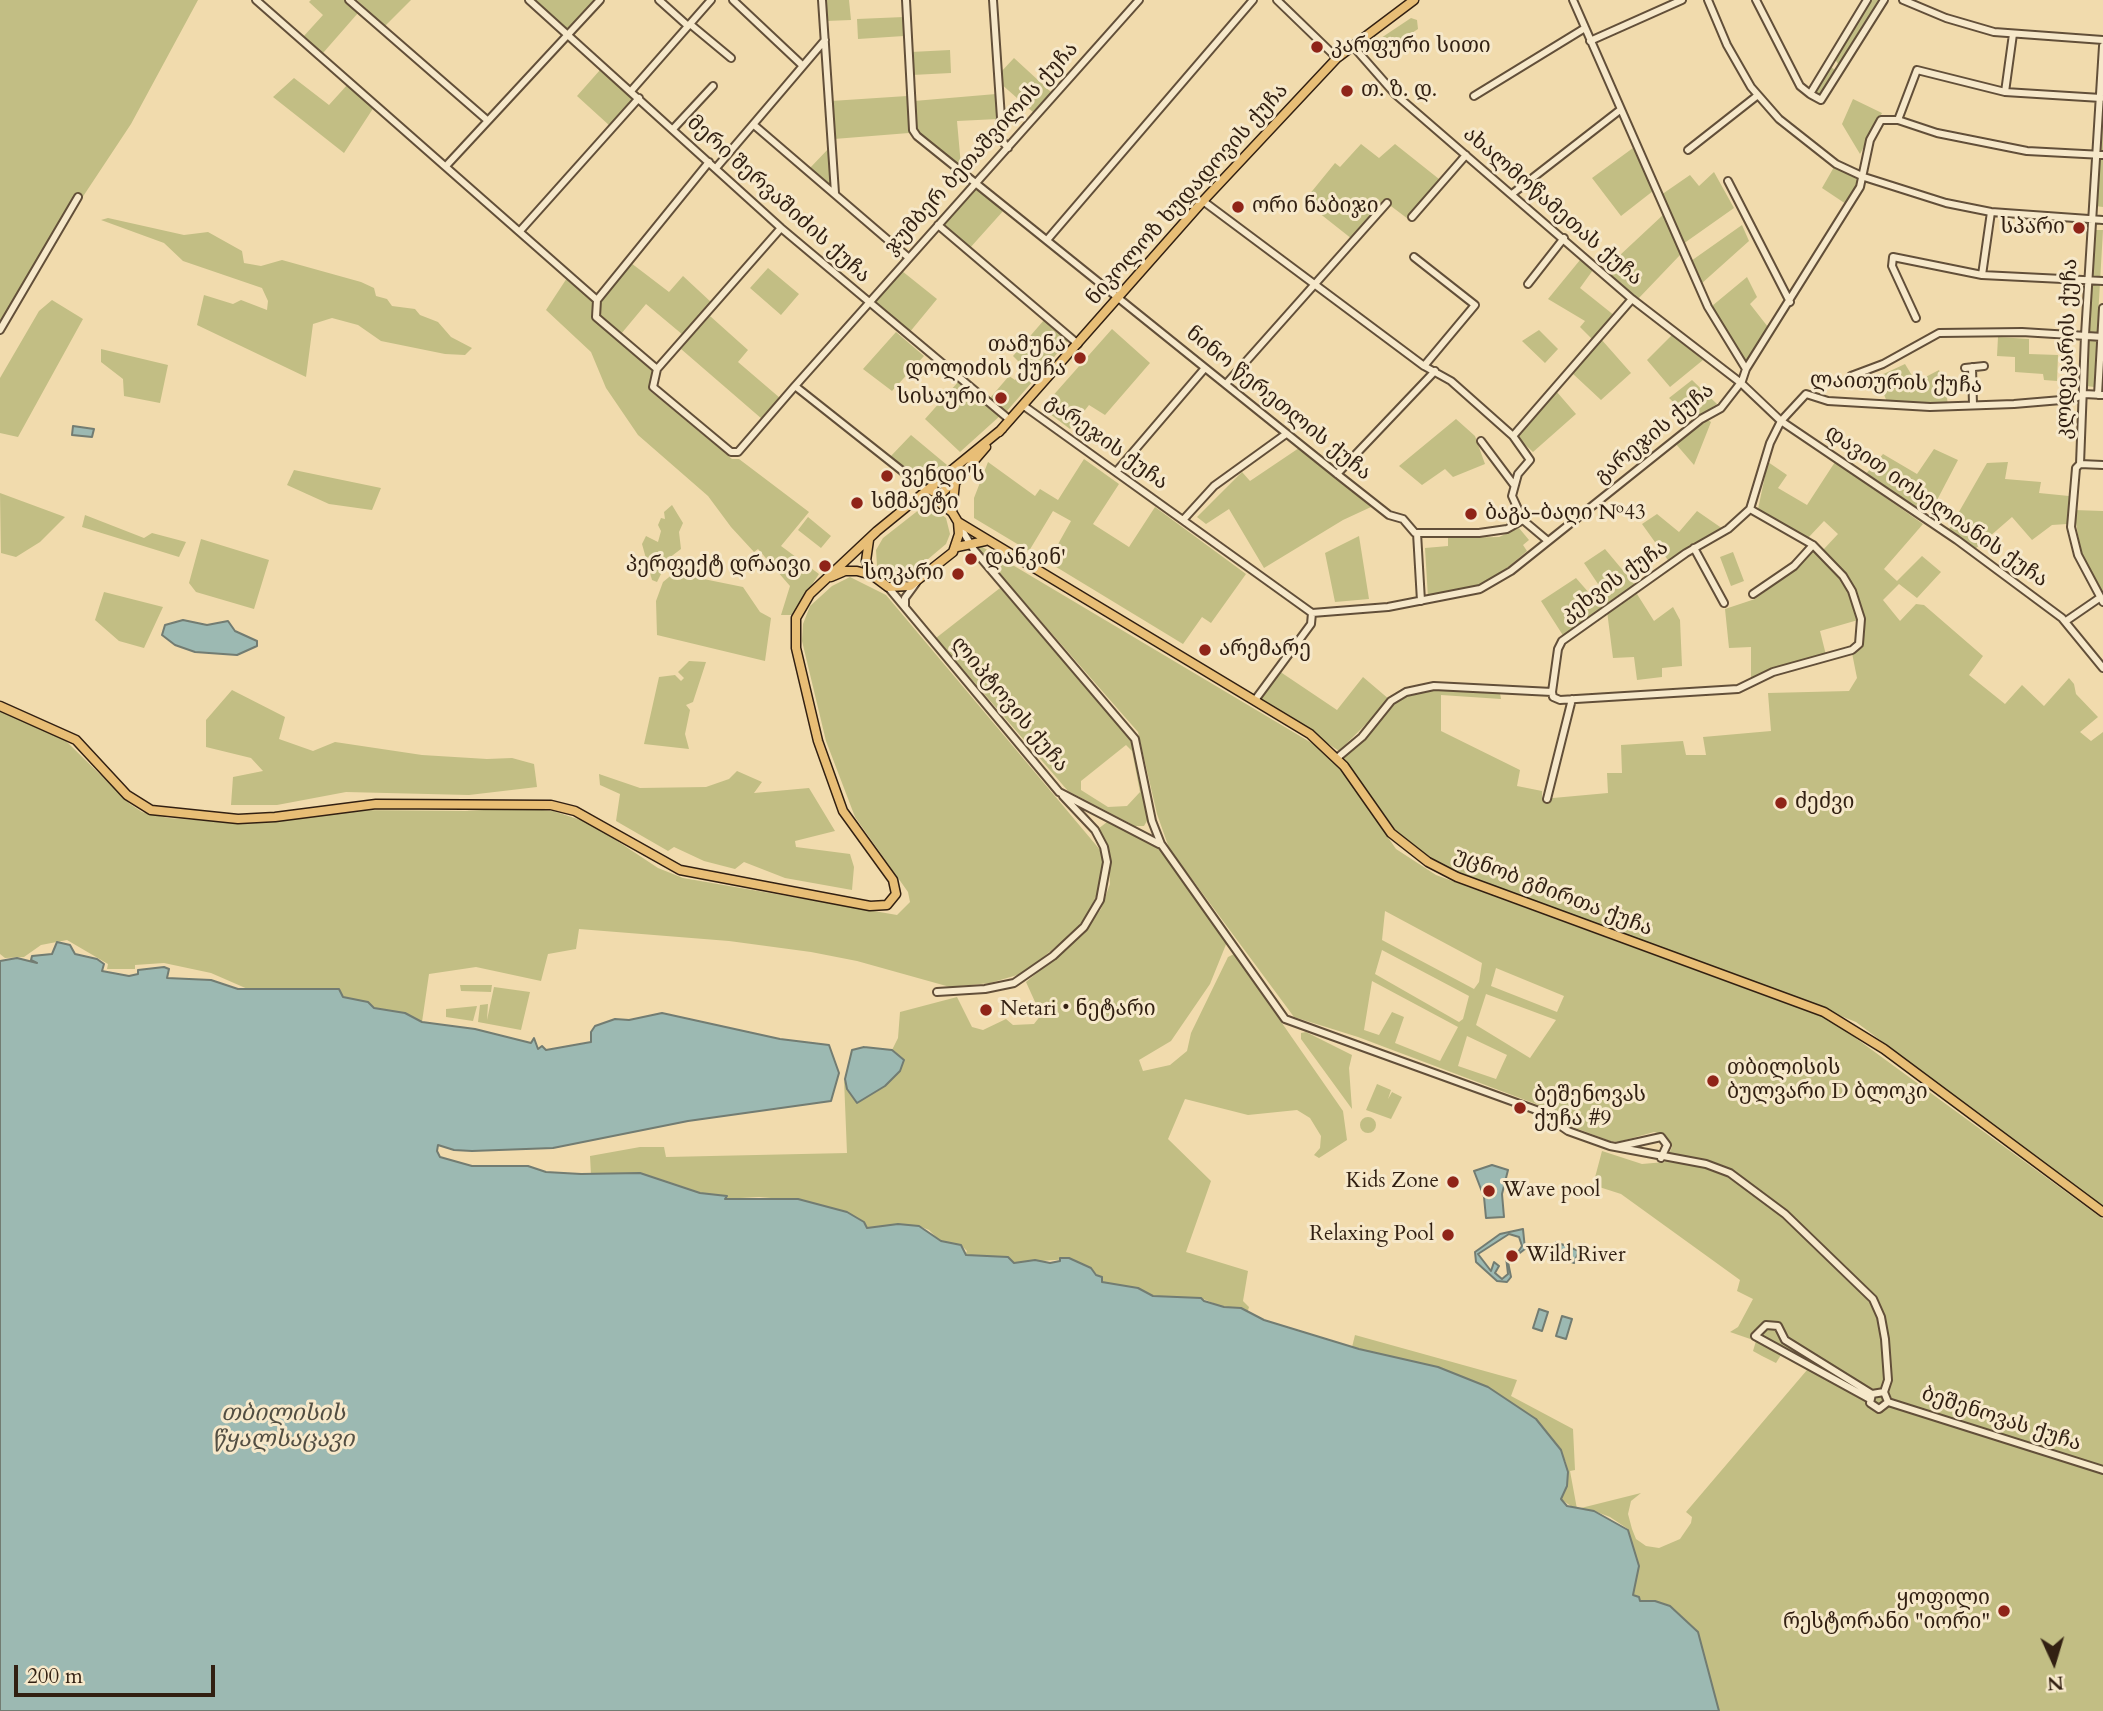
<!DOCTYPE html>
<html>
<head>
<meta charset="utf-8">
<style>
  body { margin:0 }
  #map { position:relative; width:2103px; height:1711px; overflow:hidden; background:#f1dbad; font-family:Cardo,serif }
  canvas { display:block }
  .north { position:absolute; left:2019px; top:1627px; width:70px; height:70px; -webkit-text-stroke:5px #f6e8ca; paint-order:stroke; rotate:176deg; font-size:19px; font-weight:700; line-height:28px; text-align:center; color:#322012 }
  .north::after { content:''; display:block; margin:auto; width:24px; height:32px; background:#322012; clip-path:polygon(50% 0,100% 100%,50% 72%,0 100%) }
  .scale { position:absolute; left:14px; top:1665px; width:201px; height:32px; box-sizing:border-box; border:4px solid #322012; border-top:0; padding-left:9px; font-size:21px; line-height:24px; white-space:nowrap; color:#322012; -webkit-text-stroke:5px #f6e8ca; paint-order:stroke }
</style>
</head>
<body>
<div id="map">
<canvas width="2103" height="1711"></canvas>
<div class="north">N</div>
<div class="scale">200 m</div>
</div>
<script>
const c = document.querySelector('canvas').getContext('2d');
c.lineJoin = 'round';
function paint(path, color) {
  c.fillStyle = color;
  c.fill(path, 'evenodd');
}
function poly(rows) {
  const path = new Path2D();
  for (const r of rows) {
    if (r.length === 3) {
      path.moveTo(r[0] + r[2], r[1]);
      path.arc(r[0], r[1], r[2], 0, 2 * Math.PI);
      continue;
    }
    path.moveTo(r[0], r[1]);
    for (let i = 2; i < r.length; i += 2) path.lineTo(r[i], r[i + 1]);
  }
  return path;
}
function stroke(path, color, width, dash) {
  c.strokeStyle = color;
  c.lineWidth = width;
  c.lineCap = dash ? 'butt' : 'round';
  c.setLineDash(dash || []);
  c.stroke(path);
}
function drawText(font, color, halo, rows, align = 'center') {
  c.font = font + ' Cardo,"Noto Serif Georgian",serif';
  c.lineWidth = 6;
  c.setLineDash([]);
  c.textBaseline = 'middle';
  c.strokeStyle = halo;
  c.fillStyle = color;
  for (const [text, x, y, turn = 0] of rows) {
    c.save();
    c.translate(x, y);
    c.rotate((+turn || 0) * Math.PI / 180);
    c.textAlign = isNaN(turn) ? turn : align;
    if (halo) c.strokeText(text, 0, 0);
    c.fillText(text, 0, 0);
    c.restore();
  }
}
const green = poly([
  [0,0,198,0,131,124,82,198,74,197,0,322],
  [311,0,344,0,358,13,323,53,303,37,323,15,309,2],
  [357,0,411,0,385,26],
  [532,0,597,0,566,32],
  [827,0,849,0,851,20,826,21],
  [1870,0,1881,0,1842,63,1838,64,1835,59],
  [904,17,904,36,858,39,857,19],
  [1411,18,1417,20,1418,29,1389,48,1385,47,1381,38],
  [950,50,951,73,912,75,911,52],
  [1014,58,1052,93,1034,113,1000,83,1000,73],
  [1830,66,1836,71,1821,95,1815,95,1814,92],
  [2103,67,2103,207,2095,206],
  [600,70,633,99,610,126,577,96],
  [294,78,329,105,348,84,374,107,344,153,273,97],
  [996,94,998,119,957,121,961,166,915,131,914,101],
  [907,96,909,133,834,139,831,101],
  [1853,99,1882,113,1860,154,1842,124],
  [1361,144,1379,158,1395,144,1439,179,1408,219,1383,200,1352,239,1304,201,1335,163,1340,167],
  [830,147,832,188,809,169],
  [1633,148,1653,191,1621,216,1592,178],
  [1834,167,1857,178,1858,183,1846,204,1822,188],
  [1714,172,1734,208,1683,244,1661,195,1690,175,1699,186],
  [976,188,1004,210,969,249,943,226],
  [1664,214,1681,254,1638,299,1604,270],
  [108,218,184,235,208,232,242,251,244,263,261,266,282,260,361,282,374,288,376,296,387,299,392,306,415,309,420,315,438,322,451,337,472,348,465,355,445,354,381,341,358,325,332,318,313,324,306,377,197,325,204,295,233,304,241,300,267,310,268,301,262,288,183,261,164,243,101,220],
  [1742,225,1749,241,1701,284,1691,261],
  [2094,230,2103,230,2094,387,2086,386],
  [1580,260,1593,270,1580,288,1615,316,1594,341,1580,327,1585,321,1548,299],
  [631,263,669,292,683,276,712,303,683,335,646,304,621,334,598,314,598,304],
  [768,268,799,294,781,315,750,288],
  [902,271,937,299,909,333,872,303],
  [1747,277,1757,297,1750,304,1768,327,1746,364,1727,336,1712,306],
  [567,278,595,301,594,318,653,369,649,390,732,459,739,459,809,512,781,546,819,574,792,615,781,615,790,586,758,549,754,552,731,527,708,496,638,435,606,388,591,352,546,310],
  [52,300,83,319,18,437,0,433,0,378,39,311],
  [710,316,748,350,738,362,780,398,762,419,681,349],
  [1044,320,1068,341,1006,412,990,398,1009,376,1015,380,1026,369,1013,356],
  [1112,329,1150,363,1105,415,1089,405,1070,429,1042,408],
  [1539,330,1558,349,1545,363,1522,341],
  [896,332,924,356,892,391,863,369],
  [1672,335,1703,360,1670,387,1647,360],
  [1998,337,2029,339,2029,354,2058,355,2057,381,2044,380,2043,374,2015,372,2015,357,1997,356],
  [1601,339,1631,373,1601,400,1572,373],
  [101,349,168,365,160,403,124,396,123,379,101,362],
  [1905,364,1916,382,1939,370,1945,385,1948,405,1887,402,1877,377],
  [1692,380,1717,404,1693,421,1669,398],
  [958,382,1001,415,960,452,925,419],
  [1556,391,1576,414,1533,452,1518,438,1519,433],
  [1456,419,1475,436,1485,464,1453,477,1445,469,1422,485,1399,466],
  [1708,420,1711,422,1694,465,1675,443],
  [911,435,947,465,925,486,890,457],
  [1299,448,1371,507,1343,520,1264,568,1229,509,1206,524,1197,517,1242,472,1250,481],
  [1934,449,1958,460,1936,502,1931,498,1922,514,1865,475,1883,454,1917,474],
  [1084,459,1119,484,1093,524,1129,547,1155,507,1246,574,1211,623,1202,617,1183,644,1048,562,1071,521,1053,511,1029,551,974,518,974,498,988,462,1035,496,1040,489,1058,500],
  [1768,462,1787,475,1778,488,1807,505,1835,462,1923,524,1884,569,1897,581,1922,556,1941,572,1917,598,1899,584,1883,600,1900,621,1916,604,1924,605,1983,656,1969,675,2005,704,2022,685,2044,706,2069,678,2074,684,2076,694,2098,717,2080,732,2091,741,2103,732,2103,1207,1856,1022,1738,975,1476,881,1437,863,1396,831,1343,757,1392,703,1406,695,1432,690,1488,690,1500,693,1501,699,1441,695,1441,731,1520,770,1517,786,1542,791,1542,799,1608,793,1607,773,1622,773,1621,745,1683,741,1686,755,1706,755,1703,737,1771,731,1768,693,1849,691,1857,678,1852,653,1862,646,1865,630,1852,584,1823,550,1838,534,1824,521,1808,538,1758,509],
  [2008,462,2005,479,2041,482,2039,493,2069,496,2067,524,2052,525,2032,540,2012,517,1974,550,1948,531,1987,463],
  [294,470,381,488,372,510,329,504,287,485],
  [0,493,65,517,40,542,16,557,1,553],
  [672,505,683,523,679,532,681,549,669,558,657,582,652,580,642,544,646,536,658,542,661,531,658,525,661,518,665,519,664,512],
  [920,509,936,510,946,518,950,534,946,544,908,576,889,577,877,566,876,550,883,538],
  [2074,510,2103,511,2103,599,2081,554],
  [1697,511,1723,529,1670,563,1642,524,1657,514,1679,532],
  [85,515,144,538,152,533,186,542,179,557,82,527],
  [808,517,831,536,821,548,798,530],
  [1519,528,1529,540,1523,545,1527,551,1494,579,1479,587,1428,598,1425,548,1448,546,1448,538,1499,537],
  [1359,536,1369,599,1335,602,1325,553],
  [201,539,269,560,254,609,196,592,189,583],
  [979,545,1315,745,1340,768,1396,849,1436,875,1831,1020,2103,1219,2103,1711,1719,1711,1698,1632,1670,1606,1655,1601,1639,1601,1632,1595,1639,1566,1628,1529,1610,1517,1594,1511,1575,1509,1561,1499,1553,1498,1568,1481,1566,1462,1536,1419,1488,1387,1438,1367,1352,1347,1355,1335,1517,1380,1511,1396,1573,1429,1575,1470,1570,1471,1577,1509,1641,1493,1631,1501,1628,1514,1632,1529,1636,1539,1646,1546,1659,1548,1680,1539,1691,1523,1692,1517,1686,1512,1807,1370,1781,1355,1776,1363,1762,1356,1753,1351,1756,1341,1730,1332,1738,1327,1753,1299,1737,1291,1740,1280,1621,1194,1593,1185,1602,1151,1642,1164,1665,1162,1672,1147,1665,1135,1654,1132,1618,1142,1610,1141,1565,1124,1557,1112,1358,1037,1294,1017,1169,848,1157,814,1138,732,977,548],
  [1385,911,1482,963,1479,982,1474,989,1382,940],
  [1382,950,1469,996,1463,1019,1459,1022,1375,974],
  [1496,968,1564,996,1557,1012,1491,986],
  [1372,981,1458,1027,1440,1061,1395,1043,1404,1017,1392,1012,1379,1035,1364,1030],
  [1486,994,1556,1020,1530,1058,1476,1025],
  [1467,1036,1507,1055,1496,1079,1458,1066],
  [1605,549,1636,586,1564,637,1541,601,1576,578,1590,594,1600,587,1584,563],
  [1813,549,1848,587,1858,620,1820,631,1826,655,1751,679,1751,647,1729,648,1725,609,1755,599,1795,569],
  [1733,552,1744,581,1731,586,1720,557],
  [674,573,743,587,760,612,771,618,765,661,657,635,656,601,663,582],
  [850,577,886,595,1101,851,1103,863,1099,890,1089,911,1076,930,1024,973,990,983,950,987,857,961,811,952,729,941,579,929,576,949,548,954,541,981,476,967,429,974,422,1022,405,1013,374,1008,368,1002,342,997,334,989,250,990,211,973,164,963,135,965,135,969,107,969,108,964,67,940,41,945,24,957,5,958,0,954,0,710,66,741,130,804,142,812,168,818,238,823,353,810,465,811,521,808,553,811,590,823,658,868,683,878,897,915,910,902,908,892,855,817,826,741,802,641,803,624,810,606,832,586],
  [1000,588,1131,739,1148,819,1144,826,1135,826,1068,791,936,638],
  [1126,745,1132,751,1140,792,1127,806,1108,807,1081,790,1081,781],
  [104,592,163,607,144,648,119,641,95,620],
  [1637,594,1654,621,1673,607,1680,620,1682,666,1662,668,1662,677,1637,680,1634,657,1613,658,1607,611],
  [689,661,706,662,693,702,686,705,690,710,685,734,689,749,644,744,659,677,675,675,681,681,684,678,678,672],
  [1279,671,1337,710,1363,677,1390,700,1339,751,1261,699],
  [232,690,285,717,279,739,313,751,335,742,422,755,487,759,512,758,534,764,537,787,469,795,346,792,277,805,231,805,233,777,263,771,251,758,206,747,206,720],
  [737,771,762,782,754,793,809,788,835,831,795,841,796,847,850,854,854,867,852,890,785,878,744,862,735,869,704,861,674,847,668,851,616,821,620,794,600,785,599,774,640,788,706,787,729,779],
  [1107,822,1159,848,1227,942,1210,984,1171,1041,1139,1060,1143,1071,1170,1065,1187,1051,1191,1033,1228,957,1234,954,1343,1111,1347,1140,1319,1158,1314,1155,1320,1148,1321,1136,1310,1118,1297,1110,1248,1115,1185,1099,1168,1139,1211,1181,1186,1252,1248,1271,1243,1301,1249,1307,1247,1314,1241,1308,1223,1307,1201,1298,1153,1296,1138,1288,1101,1282,1085,1265,1067,1260,1069,1259,1014,1263,1007,1257,965,1255,967,1251,961,1245,940,1241,929,1230,919,1226,898,1224,866,1228,863,1222,847,1212,807,1201,759,1197,722,1199,727,1196,700,1193,640,1173,591,1175,590,1156,640,1147,664,1147,666,1157,847,1153,844,1079,847,1089,904,1060,892,1050,898,1038,900,1012,957,997,972,1027,983,1030,1006,1019,1013,1025,1034,1024,1041,1015,1026,982,1082,935,1101,909,1110,884,1109,860,1107,846,1098,829],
  [460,985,492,985,491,992,461,991],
  [494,987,530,992,521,1030,478,1022,480,1005,488,1004,487,1020],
  [477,1006,473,1021,446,1017,446,1009],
  [1306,1032,1352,1055,1349,1068,1352,1109,1301,1039,1301,1033],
  [1377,1084,1391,1090,1388,1099,1392,1092,1402,1097,1391,1119,1366,1110],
  [1368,1125,8]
]);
const water = poly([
  [73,426,94,429,92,437,72,435,73,426],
  [183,620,207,625,228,621,235,631,257,641,257,646,237,655,195,652,175,645,162,635,165,625,183,620],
  [57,942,70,945,75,954,97,959,104,964,102,971,129,976,138,974,138,970,164,967,169,969,167,978,211,980,238,989,339,989,343,997,368,1002,374,1008,405,1013,422,1022,475,1029,531,1043,534,1038,538,1049,542,1046,546,1050,591,1042,591,1032,595,1026,615,1019,629,1020,662,1013,780,1039,829,1045,839,1073,831,1101,688,1121,553,1148,472,1151,454,1150,438,1145,437,1151,440,1157,472,1166,528,1166,546,1172,581,1174,640,1173,700,1193,727,1196,725,1199,798,1199,847,1212,864,1222,867,1228,898,1224,919,1226,941,1241,961,1245,966,1255,1008,1257,1014,1263,1035,1260,1050,1263,1060,1261,1060,1258,1069,1258,1091,1268,1096,1275,1102,1277,1102,1282,1138,1288,1153,1296,1201,1298,1204,1301,1224,1307,1241,1308,1264,1320,1359,1349,1438,1367,1488,1387,1536,1419,1561,1450,1568,1472,1567,1486,1561,1499,1567,1506,1594,1511,1628,1530,1639,1566,1633,1595,1639,1597,1640,1601,1655,1601,1670,1606,1698,1632,1719,1711,0,1711,0,961,17,958,37,963,31,960,32,956,52,954,57,942],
  [864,1047,892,1050,904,1060,900,1071,885,1086,857,1103,847,1089,845,1079,852,1050,864,1047],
  [1492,1165,1508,1170,1502,1194,1504,1217,1486,1218,1484,1197,1474,1171,1492,1165],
  [1523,1229,1525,1249,1508,1262,1511,1277,1507,1282,1497,1281,1476,1262,1475,1252,1500,1234,1523,1229],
  [1509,1234,1519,1237,1522,1246,1518,1252,1506,1257,1508,1274,1502,1279,1495,1273,1499,1266,1494,1262,1491,1271,1478,1254,1509,1234],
  [1556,1242,1579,1251,1574,1263,1552,1254,1556,1242],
  [1539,1309,1548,1312,1542,1331,1533,1328,1539,1309],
  [1562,1316,1572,1319,1566,1339,1556,1336,1562,1316]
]);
const minor = poly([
  [256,0,597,300,596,317,657,369,653,387,731,452,738,452,795,386],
  [349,0,487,120],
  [529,0,781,228,1010,420],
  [659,0,688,26],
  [733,0,802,65],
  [822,0,835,193],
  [906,0,913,130,917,136,1337,474,1389,515,1403,519,1415,533,1479,533,1507,529,1523,520],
  [993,0,1001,118,998,136,1008,148],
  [1277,0,1337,58],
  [1573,0,1708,307,1746,369],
  [1708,0,1727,45,1751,87,1779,119,1836,164,1864,177,1946,203,1991,212,2103,220],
  [1756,0,1800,86,1810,94],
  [1867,0,1810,94,1821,100,1884,0],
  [1903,0,1946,18,1994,32,2103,40],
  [690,24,731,58],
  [1590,41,1682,0],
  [1352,45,1395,94,1632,299,1741,383,1781,421,1957,540,2062,618,2103,668],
  [2103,46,2085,335,2080,464,2076,468,2071,527,2078,555,2103,602],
  [631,91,711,0],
  [2005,92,2013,34],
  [1474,96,1585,28],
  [1898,120,1917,70,2005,92,2101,98],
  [754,125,909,258],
  [673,129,713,86],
  [1688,150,1758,95],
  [446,166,600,0],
  [716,168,825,40],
  [1728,181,1790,302],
  [1512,194,1620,110],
  [1203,201,1424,366,1451,381,1513,436,1530,460,1518,474,1512,496,1523,520,1548,541],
  [1412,217,1466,155],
  [938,225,1078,344],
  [520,231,639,98],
  [1047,240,1253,0],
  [1414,257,1475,305,1424,366],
  [1982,275,1991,212],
  [1528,284,1564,238],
  [597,300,709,162],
  [1916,318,1892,266,1893,257,1982,275,2103,281],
  [0,330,78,197],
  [1972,367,1973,405],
  [1965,368,1984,366],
  [657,369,781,228],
  [1851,376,1883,364,1939,333,2022,332,2103,337],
  [1226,384,1387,203],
  [2098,395,2103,308],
  [1024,406,1312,613,1388,607,1480,589,1511,571,1701,419,1721,408,1742,381,1746,369,1860,187,1870,140,1881,120,1898,120,1937,133,2027,151,2103,155],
  [1513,436,1632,299],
  [1481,441,1514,485],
  [2080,464,2103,465],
  [1116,472,1205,368],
  [1337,474,1435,371],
  [925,489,795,386,1139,0],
  [1183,520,1214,486,1286,434],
  [959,525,974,550,1135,739,1152,821,1161,844,1285,1019,1539,1111,1568,1131,1610,1146,1706,1164,1730,1173,1785,1214,1873,1299,1881,1317,1885,1339,1888,1380,1884,1392,1888,1402],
  [1417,533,1421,601],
  [1694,548,1724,603],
  [888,587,1059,792,1159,844],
  [1753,594,1794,566,1813,545],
  [905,607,905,598,916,583],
  [2066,621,2098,599],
  [1552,692,1558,649,1562,641,1686,553,1728,529,1750,509,1770,443,1781,421,1806,394,1828,401,1930,407,2014,404,2073,399,2084,394,2103,395],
  [1552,692,1553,697,1560,700,1738,689,1773,672,1852,650,1859,644,1861,619,1852,591,1843,576,1813,545,1750,509],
  [1255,700,1311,624,1312,613],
  [1337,758,1362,737,1391,701,1406,692,1434,686,1552,692],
  [1547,799,1572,699],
  [937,992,985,989,1014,983,1053,956,1084,927,1100,900,1107,862,1104,847,1095,830,1063,796],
  [1616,1147,1661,1137,1667,1145,1661,1158],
  [1884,1392,1872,1394,1870,1403,1879,1409,1888,1402],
  [1870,1399,1755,1336,1766,1325,1778,1326,1785,1340,1872,1394],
  [1888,1402,2103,1470]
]);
const major = poly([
  [999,432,1203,201,1337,58,1414,0],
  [935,482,932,491,940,495,955,480],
  [952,512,955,483,986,447],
  [958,522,1310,734,1344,766,1391,833,1428,862,1457,877,1824,1012,1884,1049,2103,1212],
  [869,540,866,561,872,575],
  [957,547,985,541],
  [831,577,845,571,857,571,872,575,888,587,910,586,953,552,959,534,958,522,952,512,936,500,914,500],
  [0,706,76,740,127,795,151,810,238,819,275,817,376,804,551,805,575,811,680,870,870,906,887,905,896,894,893,880,843,811,818,741,796,648,796,618,810,594,877,531,1002,429]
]);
const markers = [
  [1317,47,7,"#8f2418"],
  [1347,91,7,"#8f2418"],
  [1238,207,7,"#8f2418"],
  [2079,228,7,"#8f2418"],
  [1080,358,7,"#8f2418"],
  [1001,398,7,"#8f2418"],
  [887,476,7,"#8f2418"],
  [857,503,7,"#8f2418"],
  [1471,514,7,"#8f2418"],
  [971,559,7,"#8f2418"],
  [825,566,7,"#8f2418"],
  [958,574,7,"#8f2418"],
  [1205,650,7,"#8f2418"],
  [1781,803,7,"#8f2418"],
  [986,1010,7,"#8f2418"],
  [1713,1081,7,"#8f2418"],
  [1520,1108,7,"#8f2418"],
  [1453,1182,7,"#8f2418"],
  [1489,1191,7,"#8f2418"],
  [1448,1235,7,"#8f2418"],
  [1512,1256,7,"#8f2418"],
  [2004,1611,7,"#8f2418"]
];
const poiNames = [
  ["კარფური სითი",1331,47],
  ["თ. ზ. დ.",1361,91],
  ["ორი ნაბიჯი",1252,207],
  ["სპარი",2065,228,"right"],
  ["თამუნა",1066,346,"right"],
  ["დოლიძის ქუჩა",1066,370,"right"],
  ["სისაური",987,398,"right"],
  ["ვენდი'ს",901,476],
  ["სმმაეტი",871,503],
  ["ბაგა-ბაღი №43",1485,514],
  ["დანკინ'",985,559],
  ["პერფექტ დრაივი",811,566,"right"],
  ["სოკარი",944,574,"right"],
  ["არემარე",1219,650],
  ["ძეძვი",1795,803],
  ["Netari • ნეტარი",1000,1010],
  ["თბილისის",1727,1069],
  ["ბულვარი D ბლოკი",1727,1093],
  ["ბეშენოვას",1534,1096],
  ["ქუჩა #9",1534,1120],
  ["Kids Zone",1439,1182,"right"],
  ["Wave pool",1503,1191],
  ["Relaxing Pool",1434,1235,"right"],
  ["Wild River",1526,1256],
  ["ყოფილი",1990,1599,"right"],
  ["რესტორანი \"იორი\"",1990,1623,"right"]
];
const streetNames = [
  ["ჯუმბერ ბეთაშვილის ქუჩა",982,149,-48],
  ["ნიკოლოზ ხუდადოვის ქუჩა",1188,195,-48],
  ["მერი შერვაშიძის ქუჩა",778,200,42],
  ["ახალმოწამეთას ქუჩა",1552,207,41],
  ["კლდეკარის ქუჩა",2068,349,-88],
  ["ლაითურის ქუჩა",1896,384,2],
  ["ნინო წერეთლის ქუჩა",1278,404,39],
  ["გარეჯის ქუჩა",1655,434,-39],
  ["გარეჯის ქუჩა",1106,443,36],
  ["დავით იოსელიანის ქუჩა",1936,507,35],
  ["კეხვის ქუჩა",1615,582,-35],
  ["ლიპტოვის ქუჩა",1009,705,50],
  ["უცნობ გმირთა ქუჩა",1553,893,21],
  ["ბეშენოვას ქუჩა",2001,1420,18]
];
const waterNames = [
  ["თბილისის",283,1415],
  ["წყალსაცავი",283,1441]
];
paint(green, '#c2be84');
paint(water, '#9cb9b2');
stroke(water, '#727c72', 2);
stroke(minor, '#624f39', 10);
stroke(major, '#322012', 11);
stroke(minor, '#f6e8ca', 6);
stroke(major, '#e8be76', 8);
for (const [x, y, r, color] of markers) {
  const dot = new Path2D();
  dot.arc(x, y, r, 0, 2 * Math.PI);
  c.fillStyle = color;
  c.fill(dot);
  stroke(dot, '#f6e8ca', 2.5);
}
drawText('21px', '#322012', '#f6e8ca', poiNames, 'left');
drawText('21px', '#322012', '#f6e8ca', streetNames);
drawText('italic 23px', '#524e42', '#f6e8ca', waterNames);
</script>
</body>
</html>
